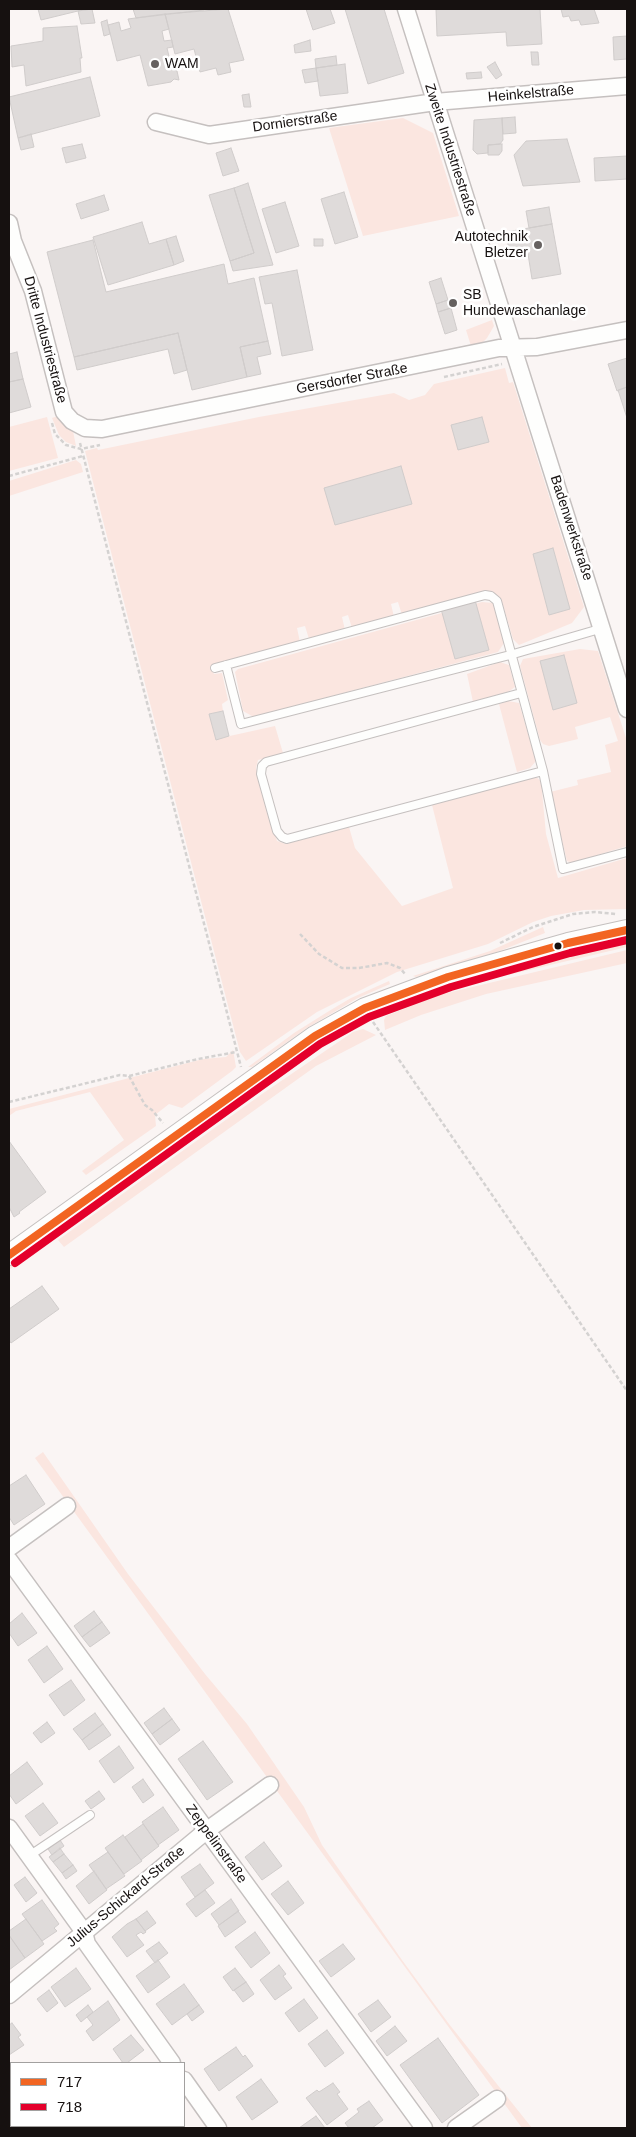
<!DOCTYPE html>
<html>
<head>
<meta charset="utf-8">
<style>
  body { margin:0 }
  #map { position:relative; width:636px; height:2137px; overflow:hidden; background:#faf5f4; font-family:Helvetica,sans-serif }
  canvas { display:block }
  .frame { position:absolute; inset:0; border:10px solid #161110; pointer-events:none }
  .legend { position:absolute; left:10px; top:2062px; width:175px; height:65px; box-sizing:border-box; background:#fff; border:1px solid #a2a09f; margin:0; padding:6px 9px; list-style:none; font-size:15px; color:#161110 }
  .legend li { display:flex; align-items:center; gap:10px; height:25px }
  .legend b { width:25px; border:1px solid #a2a09f }
</style>
</head>
<body>
<div id="map">
<canvas width="636" height="2137"></canvas>
<div class="frame"></div>
<ul class="legend">
<li><b style="height:6px;background:#f26522"></b>717</li>
<li><b style="height:6px;background:#e4002b"></b>718</li>
</ul>
</div>
<script>
const c = document.querySelector('canvas').getContext('2d');
c.lineJoin = 'round';
function paint(path, color) {
  c.fillStyle = color;
  c.fill(path, 'evenodd');
}
function poly(rows) {
  const path = new Path2D();
  for (const r of rows) {
    path.moveTo(r[0], r[1]);
    for (let i = 2; i < r.length; i += 2) path.lineTo(r[i], r[i + 1]);
  }
  return path;
}
function stroke(path, color, width, dash) {
  c.strokeStyle = color;
  c.lineWidth = width;
  c.lineCap = dash ? 'butt' : 'round';
  c.setLineDash(dash || []);
  c.stroke(path);
}
function drawText(font, color, halo, rows, align = 'center') {
  c.font = font + ' Helvetica,sans-serif';
  c.lineWidth = 5;
  c.setLineDash([]);
  c.textBaseline = 'middle';
  c.strokeStyle = halo;
  c.fillStyle = color;
  for (const [text, x, y, turn = 0] of rows) {
    c.save();
    c.translate(x, y);
    c.rotate((+turn || 0) * Math.PI / 180);
    c.textAlign = isNaN(turn) ? turn : align;
    if (halo) c.strokeText(text, 0, 0);
    c.fillText(text, 0, 0);
    c.restore();
  }
}
const green = poly([
  [403,118,433,133,459,216,363,236,329,128],
  [492,320,494,326,487,338,481,344,471,346,466,330],
  [505,368,509,383,513,382,584,607,572,623,519,645,513,639,501,599,496,595,402,615,398,602,391,604,394,617,352,628,348,615,342,617,345,630,309,639,305,626,297,628,300,642,211,666,214,674,222,673,228,700,222,704,223,711,210,714,216,739,275,726,283,753,258,760,256,768,277,841,286,844,349,827,355,848,402,906,453,888,432,805,536,777,541,781,546,834,558,878,627,858,627,909,584,910,551,916,533,922,488,944,397,972,317,1012,246,1061,240,1052,85,451,97,448,98,450,259,417,394,393,409,400,425,395,434,384],
  [58,416,73,431,76,446,66,442,59,435,52,418],
  [47,417,58,458,9,471,9,427],
  [76,460,81,464,83,472,9,496,9,481],
  [482,602,493,603,504,643,498,652,257,716,252,716,243,711,235,672,238,669],
  [580,649,598,651,627,741,627,846,572,863,567,861,550,792,578,785,577,780,611,772,605,745,618,741,610,717,575,727,578,739,549,746,543,744,540,740,520,666,523,659],
  [500,662,509,665,515,687,508,692,473,702,467,674],
  [508,701,519,703,536,761,530,768,517,772,499,704],
  [543,927,545,933,497,952,416,977,413,976,490,951],
  [627,943,627,947,448,989,387,1011,386,1008,445,986],
  [627,950,627,963,486,994,421,1015,385,1030,384,1020,386,1016,439,995],
  [389,981,390,984,358,998,307,1028,252,1067,248,1067,294,1033,329,1011,351,998],
  [363,1029,376,1035,316,1066,64,1247,58,1240,262,1094,353,1032],
  [233,1050,236,1067,232,1071,182,1108,169,1104,155,1115,156,1126,86,1175,82,1171,124,1140,90,1092,16,1111,9,1116,9,1109,203,1059,226,1057],
  [233,1108,235,1109,232,1112,9,1270,9,1266],
  [43,1452,128,1574,205,1674,247,1724,304,1807,322,1845,402,1960,449,2024,532,2128,522,2128,35,1458]
]);
const building = poly([
  [38,9,81,9,82,10,41,20,38,9],
  [92,9,95,23,81,24,78,11,92,9],
  [133,9,204,9,204,10,136,18,133,9],
  [228,9,244,60,229,63,231,72,218,75,216,68,200,72,194,49,175,54,165,14,228,9],
  [306,9,330,9,335,23,313,30,306,9],
  [345,9,384,9,404,73,368,84,345,9],
  [436,9,540,9,542,44,507,46,506,32,437,36,436,9],
  [561,9,594,9,599,23,581,25,579,20,571,21,569,16,563,17,561,9],
  [165,14,169,29,162,31,164,41,172,40,173,47,167,48,172,69,177,71,179,80,174,79,171,82,148,86,140,55,117,61,108,25,119,22,121,31,131,28,128,19,165,14],
  [107,20,110,34,104,36,101,22,107,20],
  [77,26,82,58,80,58,81,72,26,86,24,65,12,67,11,46,43,41,43,28,77,26],
  [627,36,627,59,614,60,613,37,627,36],
  [310,40,311,51,295,53,294,45,310,40],
  [531,52,538,52,539,65,532,65,531,52],
  [336,56,337,65,316,68,315,59,336,56],
  [495,62,502,75,496,79,487,67,495,62],
  [345,64,348,93,320,96,316,68,345,64],
  [316,68,318,81,305,83,302,70,316,68],
  [481,72,482,78,467,79,466,73,481,72],
  [90,77,100,116,18,138,9,97,90,77],
  [249,94,251,107,244,107,242,95,249,94],
  [515,117,516,133,503,134,502,118,515,117],
  [502,118,503,140,500,144,488,145,488,153,477,154,473,150,474,120,502,118],
  [31,134,34,147,21,150,18,138,31,134],
  [567,139,580,182,523,186,514,155,526,141,567,139],
  [82,144,86,158,66,163,62,148,82,144],
  [502,144,502,151,499,155,488,155,488,145,502,144],
  [231,148,239,171,223,176,216,153,231,148],
  [627,156,627,179,595,181,594,158,627,156],
  [248,183,273,265,233,271,230,261,254,253,234,188,248,183],
  [234,188,254,253,230,261,209,195,234,188],
  [344,192,358,237,335,244,321,199,344,192],
  [104,195,109,210,81,219,76,204,104,195],
  [285,202,299,246,276,253,262,209,285,202],
  [549,207,552,224,529,228,526,211,549,207],
  [142,222,149,244,166,239,174,265,108,285,93,237,142,222],
  [552,224,561,274,532,279,528,254,510,257,506,232,552,224],
  [176,236,184,261,174,265,166,239,176,236],
  [314,239,323,239,323,246,314,246,314,239],
  [93,240,106,292,224,264,228,284,254,278,268,341,240,347,247,377,192,390,178,333,74,357,47,252,93,240],
  [297,270,313,350,282,356,272,303,265,304,259,277,297,270],
  [441,278,448,300,436,304,429,282,441,278],
  [448,300,451,308,438,312,436,304,448,300],
  [451,308,457,330,445,334,438,312,451,308],
  [178,333,187,370,174,374,168,349,77,370,74,357,178,333],
  [268,341,271,354,257,357,261,374,247,377,240,347,268,341],
  [17,352,23,379,9,382,9,354,17,352],
  [627,358,627,387,617,391,608,364,627,358],
  [23,379,31,407,9,413,9,382,23,379],
  [627,387,627,418,618,390,627,387],
  [482,417,489,442,458,450,451,425,482,417],
  [401,466,412,504,335,525,324,488,401,466],
  [553,548,570,609,549,615,533,554,553,548],
  [475,600,489,650,455,659,441,609,475,600],
  [564,655,577,703,553,710,540,661,564,655],
  [223,711,229,736,216,740,209,714,223,711],
  [9,1141,46,1192,19,1212,20,1213,14,1217,9,1207,9,1141],
  [42,1286,59,1309,11,1343,9,1340,9,1309,42,1286],
  [26,1475,45,1504,14,1525,9,1517,9,1486,26,1475],
  [94,1611,102,1622,82,1637,74,1626,94,1611],
  [22,1613,37,1633,18,1646,9,1633,9,1624,22,1613],
  [102,1622,110,1633,90,1647,82,1637,102,1622],
  [47,1646,63,1669,44,1683,28,1660,47,1646],
  [71,1680,85,1700,64,1716,49,1695,71,1680],
  [164,1708,172,1719,152,1734,144,1723,164,1708],
  [95,1713,103,1724,82,1740,73,1729,95,1713],
  [172,1719,180,1730,160,1745,152,1734,172,1719],
  [47,1722,55,1733,41,1743,33,1733,47,1722],
  [103,1724,111,1735,89,1750,82,1740,103,1724],
  [203,1741,233,1782,207,1800,178,1759,203,1741],
  [119,1746,134,1768,114,1783,99,1761,119,1746],
  [27,1762,43,1784,16,1804,9,1794,9,1776,27,1762],
  [143,1779,154,1795,143,1803,132,1787,143,1779],
  [99,1791,105,1799,91,1809,85,1801,99,1791],
  [43,1803,58,1823,40,1836,25,1816,43,1803],
  [163,1807,179,1830,158,1845,142,1822,163,1807],
  [143,1824,159,1846,141,1860,125,1837,143,1824],
  [123,1835,142,1861,124,1874,105,1848,123,1835],
  [60,1840,64,1846,52,1855,48,1849,60,1840],
  [264,1842,282,1866,262,1880,245,1857,264,1842],
  [60,1848,64,1854,53,1862,49,1857,60,1848],
  [108,1852,125,1876,106,1889,89,1865,108,1852],
  [64,1854,73,1865,62,1873,53,1862,64,1854],
  [200,1864,214,1883,195,1897,181,1877,200,1864],
  [73,1865,77,1871,66,1879,62,1873,73,1865],
  [94,1871,107,1890,89,1904,76,1886,94,1871],
  [25,1877,37,1893,26,1902,14,1885,25,1877],
  [288,1881,304,1903,288,1915,271,1894,288,1881],
  [205,1890,215,1903,196,1917,186,1904,205,1890],
  [231,1899,239,1911,219,1925,211,1914,231,1899],
  [42,1900,59,1924,54,1928,57,1931,42,1941,22,1914,42,1900],
  [147,1911,156,1923,145,1931,136,1919,147,1911],
  [238,1911,246,1922,225,1937,218,1926,238,1911],
  [26,1919,44,1944,25,1958,9,1935,9,1931,26,1919],
  [136,1919,146,1932,143,1934,141,1932,136,1935,144,1945,127,1957,112,1937,127,1924,136,1919],
  [255,1932,270,1953,251,1968,235,1947,255,1932],
  [10,1937,25,1958,9,1970,9,1938,10,1937],
  [159,1942,168,1953,155,1963,146,1951,159,1942],
  [343,1944,355,1959,331,1977,319,1961,343,1944],
  [158,1960,170,1977,148,1993,136,1976,158,1960],
  [279,1965,286,1974,283,1976,292,1988,275,2000,260,1980,279,1965],
  [76,1968,91,1989,65,2007,51,1987,76,1968],
  [235,1968,246,1982,233,1991,223,1977,235,1968],
  [246,1982,254,1994,243,2002,234,1990,246,1982],
  [184,1984,199,2005,172,2025,156,2004,184,1984],
  [49,1990,58,2003,47,2012,37,1999,49,1990],
  [304,1999,318,2018,299,2032,285,2013,304,1999],
  [378,2000,391,2017,371,2032,358,2014,378,2000],
  [108,2001,120,2020,93,2041,86,2031,93,2025,87,2017,108,2001],
  [88,2005,93,2012,81,2022,76,2015,88,2005],
  [199,2005,204,2012,192,2021,187,2014,199,2005],
  [12,2023,21,2035,18,2037,24,2045,9,2055,9,2025,12,2023],
  [395,2026,407,2041,387,2056,376,2041,395,2026],
  [327,2030,344,2053,325,2067,308,2044,327,2030],
  [131,2035,144,2050,127,2063,123,2063,113,2049,131,2035],
  [438,2038,479,2095,442,2123,400,2065,438,2038],
  [236,2047,243,2057,245,2055,253,2066,219,2091,204,2069,236,2047],
  [261,2079,278,2102,252,2120,236,2097,261,2079],
  [333,2083,340,2092,337,2094,348,2109,327,2125,306,2098,317,2090,319,2092,333,2083],
  [369,2101,383,2120,372,2128,349,2128,345,2123,359,2112,357,2109,369,2101],
  [316,2116,325,2128,299,2128,316,2116]
]);
const path = poly([
  [444,377,502,364],
  [52,423,55,434,66,445,81,449,100,445],
  [80,443,241,1067],
  [9,476,83,456],
  [300,934,319,954,342,968,359,968,387,963,400,968,405,974],
  [500,943,533,927,573,914,595,912,616,914],
  [373,1022,627,1391],
  [129,1076,145,1105,152,1110,163,1123],
  [9,1102,120,1075,129,1076,198,1059,236,1052]
]);
const service = poly([
  [226,665,241,724,510,655,603,628],
  [215,668,485,595,491,596,497,601,543,771,563,869,627,852],
  [521,693,266,762,262,766,261,774,277,831,282,837,287,839,543,771],
  [29,1856,90,1815]
]);
const minor = poly([
  [406,9,627,709],
  [156,122,209,135,435,102,627,86],
  [9,223,13,241,33,291,64,412,72,421,85,428,102,429,499,348,537,347,627,330],
  [9,1548,67,1506],
  [9,1560,424,2128],
  [9,1828,84,1932,87,1944,172,2063],
  [9,1995,206,1831,270,1785],
  [184,2080,218,2128],
  [9,2115,11,2113],
  [456,2128,497,2099]
]);
const tertiary = poly([
  [9,1255,315,1036,365,1008,448,977,568,943,627,930]
]);
const bus1 = poly([
  [9,1255,315,1036,365,1008,448,977,568,943,627,930]
]);
const bus2 = poly([
  [15,1263,320,1044,369,1017,451,987,570,953,627,940]
]);
const markers = [
  [155,64,5,"#666160"],
  [538,245,5,"#666160"],
  [453,303,5,"#666160"],
  [558,946,4.5,"#161110"]
];
const poiNames = [
  ["WAM",165,64],
  ["Autotechnik",528,237,"right"],
  ["Bletzer",528,253,"right"],
  ["SB",463,295],
  ["Hundewaschanlage",463,311]
];
const streetNames = [
  ["Heinkelstraße",531,94,-5],
  ["Dornierstraße",295,122,-8],
  ["Zweite Industriestraße",450,150,72],
  ["Dritte Industriestraße",45,340,75],
  ["Gersdorfer Straße",352,379,-11],
  ["Badenwerkstraße",571,528,72],
  ["Zeppelinstraße",216,1844,54],
  ["Julius-Schickard-Straße",126,1897,-40]
];
paint(green, '#fbe6e0');
paint(building, '#dfdbda');
stroke(building, '#d0cccb', 1);
stroke(service, '#c5c0bf', 10);
stroke(minor, '#c5c0bf', 19);
stroke(tertiary, '#c5c0bf', 22);
stroke(path, '#d4d2d1', 2.5, [4, 2.5]);
stroke(service, '#fefefd', 8);
stroke(minor, '#fefefd', 16);
stroke(tertiary, '#fefefd', 20);
stroke(bus1, '#f26522', 8);
stroke(bus2, '#e4002b', 8);
for (const [x, y, r, color] of markers) {
  const dot = new Path2D();
  dot.arc(x, y, r, 0, 2 * Math.PI);
  c.fillStyle = color;
  c.fill(dot);
  stroke(dot, '#fff', 2);
}
drawText('14px', '#161110', '#fff', poiNames, 'left');
drawText('14px', '#161110', '#fff', streetNames);
</script>
</body>
</html>
